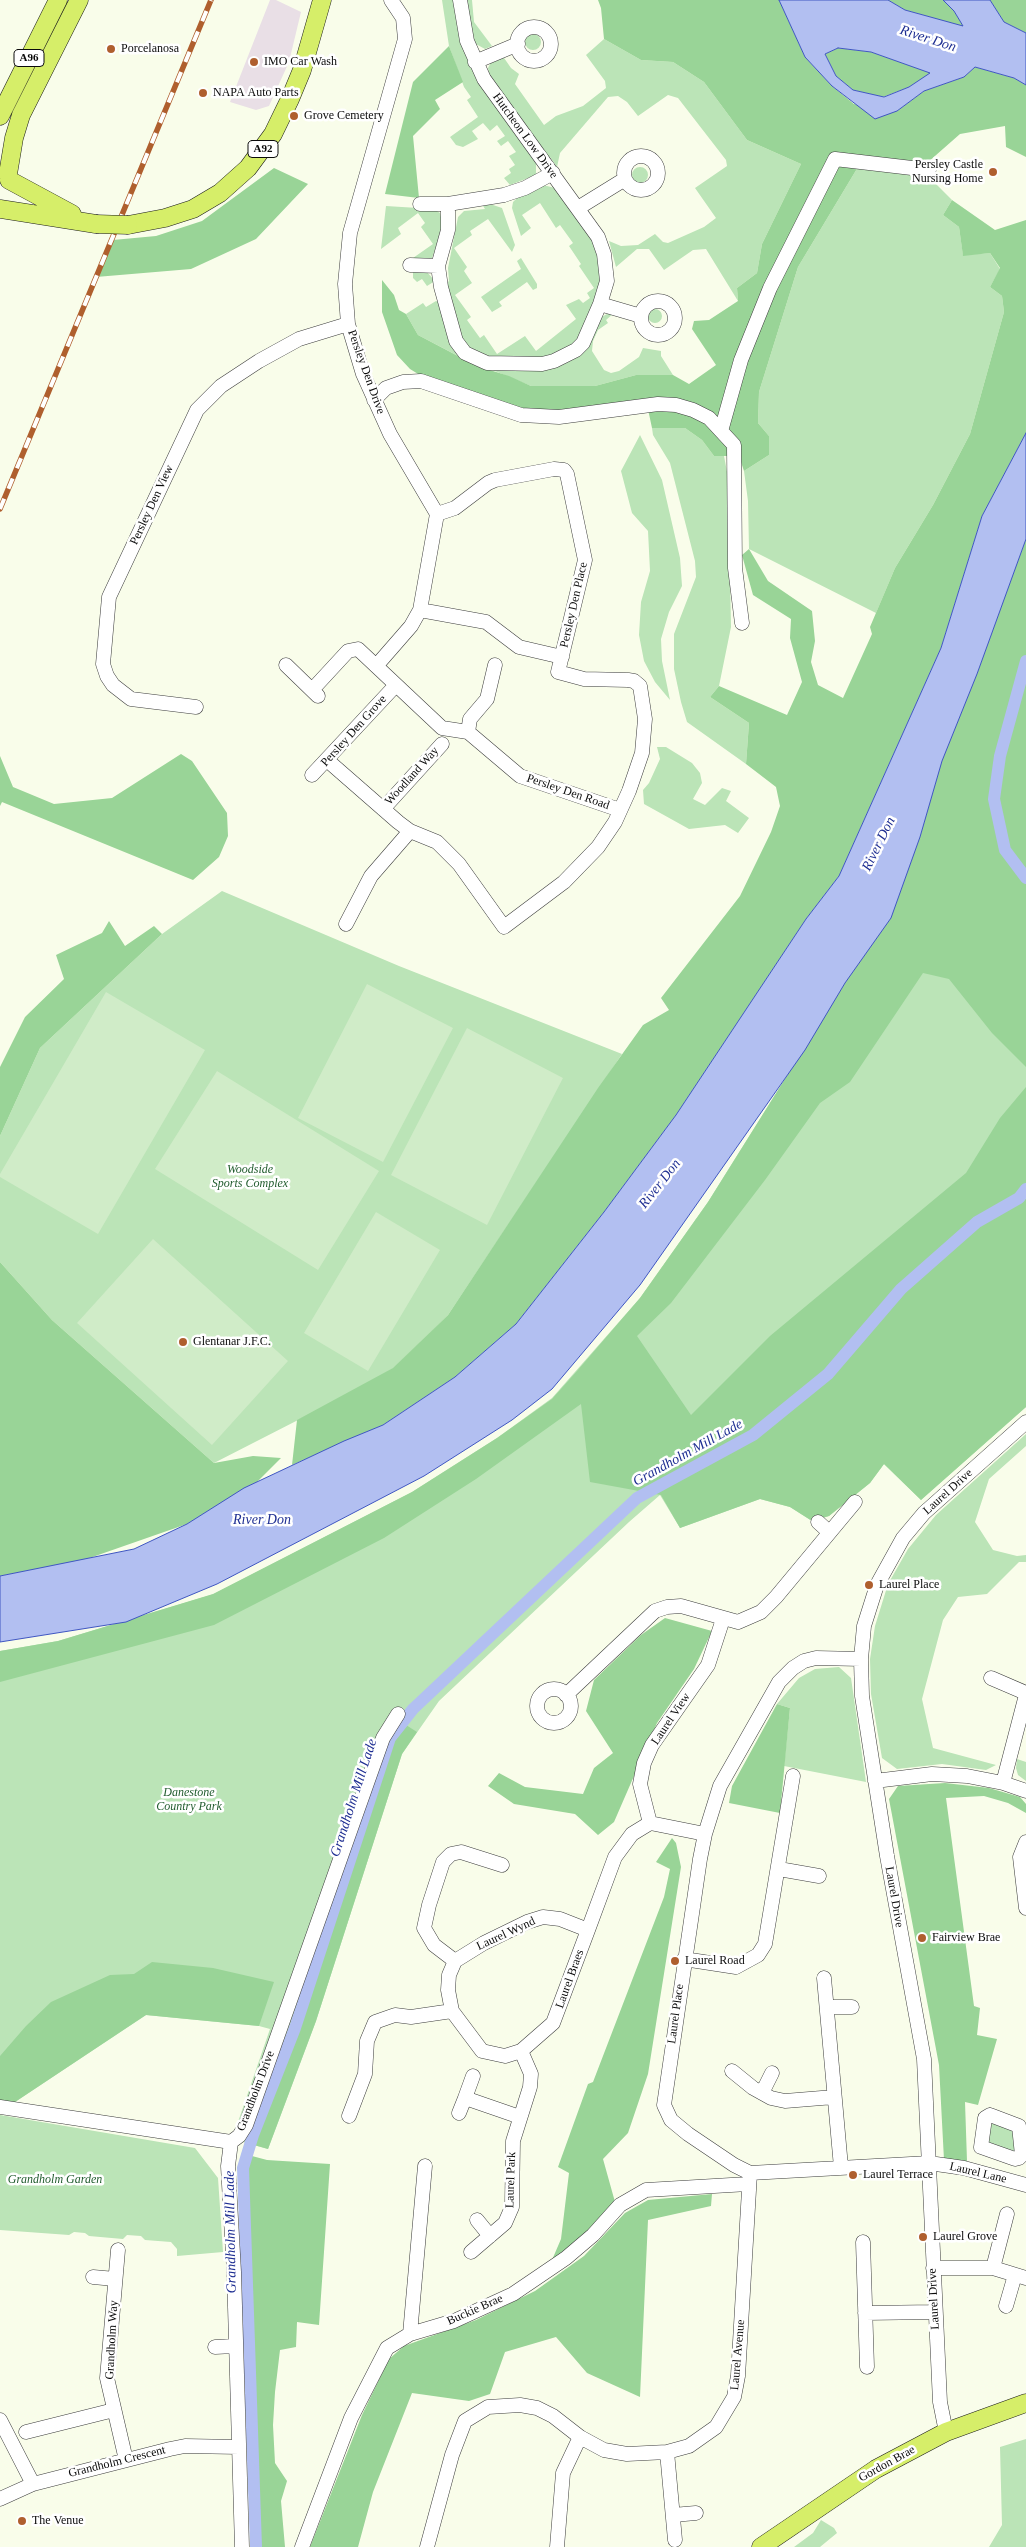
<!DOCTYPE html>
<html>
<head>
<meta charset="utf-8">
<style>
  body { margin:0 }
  canvas { display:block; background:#f9fdea }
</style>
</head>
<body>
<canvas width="1026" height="2547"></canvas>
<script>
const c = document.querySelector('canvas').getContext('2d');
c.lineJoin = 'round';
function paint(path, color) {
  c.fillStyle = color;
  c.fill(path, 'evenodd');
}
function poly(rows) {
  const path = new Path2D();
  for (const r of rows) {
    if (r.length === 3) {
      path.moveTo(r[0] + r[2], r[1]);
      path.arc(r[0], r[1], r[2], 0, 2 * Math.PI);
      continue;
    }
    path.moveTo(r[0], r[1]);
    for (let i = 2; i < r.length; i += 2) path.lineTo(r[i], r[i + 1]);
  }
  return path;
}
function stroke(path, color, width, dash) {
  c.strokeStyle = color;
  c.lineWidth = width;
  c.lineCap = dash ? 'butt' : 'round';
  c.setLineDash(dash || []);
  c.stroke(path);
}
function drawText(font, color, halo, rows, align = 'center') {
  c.font = font + ' "Times New Roman",serif';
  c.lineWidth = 5;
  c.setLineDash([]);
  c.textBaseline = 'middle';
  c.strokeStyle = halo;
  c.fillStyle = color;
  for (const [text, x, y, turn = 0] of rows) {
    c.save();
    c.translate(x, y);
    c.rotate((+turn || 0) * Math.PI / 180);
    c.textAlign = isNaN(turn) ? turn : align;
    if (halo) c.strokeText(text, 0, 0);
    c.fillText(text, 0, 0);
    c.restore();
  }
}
const industrial = poly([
  [270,0,276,0,301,12,289,62,269,106,256,110,230,102]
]);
const green = poly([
  [442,0,455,0,462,43,536,163,536,175,510,185,504,178,511,173,509,169,515,165,509,156,516,152,508,141,501,146,497,141,505,136,497,125,490,131,483,123,472,131,478,139,463,147,456,145,450,137,478,117,467,100,471,97,464,87,449,46],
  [466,0,472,0,474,22,492,46,485,49,474,43],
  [533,42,8],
  [604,39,641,60,673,62,704,82,747,140,801,164,762,244,757,273,737,288,738,301,706,249,693,250,664,270,649,249,637,249,616,267,609,241,621,246,638,245,655,234,663,242,668,243,704,227,716,218,695,188,727,166,726,160,678,98,668,95,638,116,627,102,618,96,608,97,560,153,557,167,550,157,547,158,489,75,488,68,492,60,502,55,511,68,519,74,515,84,544,125,556,116,583,106,606,88,605,81,586,55],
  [861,162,915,163,952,200,943,215,959,227,963,255,990,253,1000,269,990,287,1002,296,1004,312,970,434,933,505,895,568,876,613,749,549,748,501,744,471,769,455,769,436,758,423,759,392,798,267],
  [640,175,8],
  [543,185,555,188,593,241,598,255,601,282,598,296,578,340,571,347,552,358,488,358,468,349,461,339,446,284,449,281,448,268,458,217,464,211,485,209,483,206,490,204,502,208,515,245,512,252,488,219,470,231,472,235,454,248,467,267,464,271,472,283,455,295,471,317,467,320,480,338,484,335,497,354,525,336,536,351,576,319,566,305,579,299,583,303,590,298,587,293,594,288,579,266,581,264,569,246,573,243,560,225,556,228,540,203,522,215,531,228,521,236,512,208,513,202,518,197],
  [386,206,434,209,440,213,443,226,432,258,426,261,413,258,433,244,421,227,425,223,418,213,398,228,401,234,381,249],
  [521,258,537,284,537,288,533,290,527,282,499,302,502,306,492,312,481,297,521,269,517,261],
  [413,270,426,271,435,281,427,286,422,279,417,282,413,278],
  [436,301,440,303,462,358,418,335,406,314,423,303,426,307],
  [655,316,7],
  [614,313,606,320,608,323,598,330,593,341,592,351,604,370,611,373,619,371,639,357,643,348,661,351,661,356,673,375,636,375,595,386,531,386,490,369,555,366,600,318,607,314],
  [652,428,685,428,702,440,714,456,724,456,728,477,731,627,719,686,710,697,749,723,746,764,687,722,681,702,674,669,674,634,696,577,695,561,670,463,653,435],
  [640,435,662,480,680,558,682,586,669,612,661,639,662,661,670,700,655,682,644,661,639,635,641,602,650,571,648,531,632,513,621,471],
  [1026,539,1026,1407,921,1500,884,1464,870,1483,829,1516,812,1521,790,1507,760,1499,680,1528,660,1495,629,1522,439,1701,402,1754,316,2021,268,2149,243,2142,232,2136,239,2119,270,2029,259,2026,146,2015,12,2104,0,2102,0,1651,58,1641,214,1594,412,1492,497,1438,552,1398,640,1298,708,1202,845,983],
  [657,747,666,747,692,763,700,773,702,783,693,799,705,805,722,788,731,791,726,801,749,818,738,833,725,825,689,829,644,804,643,790,649,783,660,759],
  [222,891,399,966,622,1054,448,1315,394,1368,345,1396,214,1463,52,1320,0,1262,0,1136,40,1048,162,934],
  [1026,1434,1026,1446,989,1479,975,1522,993,1550,1017,1556,1026,1555,1026,1562,1019,1562,987,1594,958,1597,943,1620,922,1699,933,1748,996,1765,986,1770,942,1764,897,1769,882,1758,871,1694,870,1659,875,1626,888,1584,908,1549,936,1515],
  [839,1667,851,1678,866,1782,784,1766,790,1708,777,1704,799,1678,815,1669],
  [1017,1759,1026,1762,1026,1781,1018,1775,1016,1768],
  [0,2115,195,2148,218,2178,223,2252,177,2256,177,2249,171,2242,145,2240,141,2236,127,2235,123,2239,89,2236,85,2233,74,2232,69,2235,0,2230],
  [992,2123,1012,2129,1017,2139,1018,2152,986,2143],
  [1026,2439,1026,2547,989,2547,1002,2525,1000,2447],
  [821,2520,834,2528,837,2533,820,2547,794,2547,813,2533]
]);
const forest = poly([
  [598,0,779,0,805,57,832,86,854,104,897,111,924,91,964,77,975,67,1014,78,1026,85,1026,157,1006,147,1005,126,960,134,927,163,861,162,798,267,759,392,758,423,769,436,769,455,744,471,739,456,714,456,702,440,685,428,652,428,646,400,547,412,521,411,423,377,410,369,397,355,382,312,382,280,394,295,399,310,406,314,418,335,477,366,509,376,531,386,595,386,636,375,673,375,689,384,716,365,692,329,694,321,709,320,738,301,737,288,757,273,762,244,801,164,747,140,704,82,673,62,641,60,604,39,601,8],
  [888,0,943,0,954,11,964,27,905,10],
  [990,0,1026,0,1026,33,1004,22],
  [449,46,463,82,435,100,440,109,413,136,419,198,385,194,413,82],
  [838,48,871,52,931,73,909,87,883,97,853,90,836,76,825,54],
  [274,168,308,184,256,239,191,269,96,277,113,240,156,236,202,221],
  [952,200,995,230,1026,220,1026,433,982,516,941,648,839,876,806,919,676,1115,604,1212,516,1324,455,1377,383,1425,292,1465,297,1420,393,1368,448,1315,598,1088,643,1025,669,1010,661,998,740,896,771,832,780,806,776,787,746,764,749,723,710,697,719,686,787,715,802,682,790,638,791,619,753,595,742,555,749,549,768,581,812,611,815,641,811,662,818,685,843,698,872,634,870,627,895,568,933,505,970,434,1004,312,1002,296,990,287,1000,268,990,253,963,256,959,227,943,215],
  [1026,539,1026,1067,992,1033,949,979,923,973,850,1082,820,1103,765,1180,671,1303,637,1336,691,1415,770,1336,966,1173,1000,1118,1026,1087,1026,1407,921,1500,884,1464,870,1483,829,1516,812,1521,790,1507,760,1499,680,1528,661,1495,590,1482,581,1404,476,1479,384,1538,214,1625,0,1682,0,1651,58,1641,213,1594,412,1492,497,1438,552,1399,577,1371,640,1298,708,1202,845,983,891,918,920,837,942,761,977,674],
  [181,754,192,761,227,813,228,836,219,857,193,880,2,802,0,806,0,756,13,787,54,804,112,798],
  [109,921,125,946,154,926,162,934,40,1048,0,1136,0,1067,25,1017,64,979,56,955,102,933],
  [0,1262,52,1320,214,1463,253,1456,281,1458,257,1482,187,1524,81,1561,0,1576],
  [665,1618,712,1631,694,1669,657,1723,614,1822,598,1835,575,1814,514,1804,488,1786,499,1773,525,1787,583,1794,594,1768,613,1753,586,1711,594,1680,641,1635],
  [777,1704,790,1708,780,1813,729,1803,732,1786],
  [406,1725,417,1732,402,1754,316,2021,268,2149,254,2145,310,1995,393,1742],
  [945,1783,989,1788,1020,1797,1026,1804,1026,1813,1008,1803,984,1796,946,1798,974,2006,980,2008,977,2035,997,2039,978,2105,965,2102,967,2161,944,2160,939,2065,889,1799,898,1786],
  [672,1838,676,1843,681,1867,648,2074,628,2133,603,2159,615,2202,588,2232,552,2260,561,2239,569,2173,558,2167,588,2084,593,2082,664,1897,670,1869,656,1862],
  [152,1962,213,1968,274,1982,259,2026,146,2015,12,2104,0,2102,0,2056,26,2026,51,2002,110,1975,134,1974],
  [252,2156,267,2160,330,2164,319,2325,297,2322,296,2347,280,2350,275,2392,273,2425,275,2463,287,2481,281,2501,285,2547,258,2547,248,2170],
  [712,2194,711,2206,648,2220,640,2397,587,2373,556,2337,505,2352,490,2394,469,2401,412,2393,373,2492,358,2547,310,2547,362,2415,389,2359,404,2346,476,2320,535,2291,584,2256,625,2213,648,2200]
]);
const pitch = poly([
  [367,984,453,1028,383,1162,298,1118],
  [106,992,205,1050,98,1234,0,1177,0,1174],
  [467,1028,563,1078,487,1225,391,1175],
  [217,1071,379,1171,318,1270,155,1169],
  [376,1212,440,1250,368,1371,304,1333],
  [153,1239,288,1361,212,1445,77,1323]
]);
const water = poly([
  [779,0,888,0,905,10,963,26,954,11,943,0,990,0,1004,22,1026,33,1026,85,1014,78,975,67,964,77,924,91,897,111,875,119,832,86,805,57,779,0],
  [838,48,871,52,930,73,909,87,884,97,853,90,836,76,825,54,838,48],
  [1026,433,1026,539,977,674,942,761,920,837,891,918,845,983,805,1050,640,1285,552,1389,512,1420,424,1476,217,1584,126,1622,0,1642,0,1576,134,1549,187,1524,244,1488,344,1441,383,1425,455,1377,516,1324,604,1212,676,1115,806,919,839,876,941,648,982,516,1026,433]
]);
const canal = poly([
  [1026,661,1000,756,994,799,1005,850,1026,878],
  [256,2547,243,2168,253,2135,295,2028,390,1738,413,1709,637,1498,753,1435,828,1374,901,1289,977,1222,1019,1198,1026,1189]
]);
const minor = poly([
  [534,44,17],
  [475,62,518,44],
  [641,173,17],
  [420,204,448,204,504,195,525,188,553,173],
  [448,204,448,230,438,266,441,287,456,341,465,353,487,363,542,364,554,361,576,350,583,343,600,304,607,281,604,254,598,237,484,79,467,41,460,0],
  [578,208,625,179],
  [410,265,438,266],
  [658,318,17],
  [600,304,641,316],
  [374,400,386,388,403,382,421,381,521,415,559,417,658,404,676,405,693,410,709,418,734,445,735,568,742,623],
  [721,431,741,360,770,288,835,159,929,170],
  [420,610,486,622,519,647,562,657],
  [286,665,318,696],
  [377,665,411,626,420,610,437,514,390,434,363,374,348,324,345,284,350,233,405,39,403,18,391,0],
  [312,690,348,651,358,649,442,728,468,732,520,776,620,810],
  [196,707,131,699,113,685,107,676,103,664,109,597,197,410,221,386,259,361,299,339,348,324],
  [468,732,470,719,487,699,495,665],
  [327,760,398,822,410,831,437,842,459,864,504,927,564,882,598,847,615,822,629,791,642,753,645,719,640,686,634,681,628,680,584,679,558,672,585,560,567,474,564,470,554,469,495,480,488,483,455,508,437,514],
  [312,775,395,686],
  [383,809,442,744],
  [346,924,371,876,410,831],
  [818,1522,829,1532],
  [861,1659,816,1658,804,1661,793,1668,779,1682,720,1786,705,1834,700,1859,664,2105,671,2120,688,2134,734,2165,750,2173,929,2163,964,2168,1026,2185],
  [991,1678,1026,1693],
  [554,1706,17],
  [566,1695,655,1611,667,1607,681,1606,738,1622,761,1612,776,1597,855,1502],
  [875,1781,932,1774,967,1776,1003,1783,1026,1791],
  [1003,1783,1026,1695],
  [650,1823,640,1784,644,1763,652,1745,708,1665,723,1619],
  [650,1823,705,1834],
  [1026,1842,1020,1857,1026,1908],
  [779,1869,819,1876],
  [588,1930,560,1919,543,1917,527,1922,484,1943,455,1961,449,1975,448,1990,452,2011,482,2051,505,2056,521,2051,553,2023,588,1930,615,1857,632,1834,650,1823],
  [684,1959,736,1967,758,1955,765,1944,793,1776],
  [455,1961,434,1945,424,1928,429,1905,443,1862,451,1854,461,1852,502,1865],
  [824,1978,841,2167],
  [827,2007,852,2007],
  [732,2071,753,2088,771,2098,785,2101,834,2097],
  [473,2076,465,2098,520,2117],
  [762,2093,772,2073],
  [0,2107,231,2142],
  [459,2113,465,2098],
  [990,2115,1019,2126,1022,2155,1019,2158,1015,2159,981,2147,985,2118,990,2115],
  [349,2116,365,2074,367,2041,375,2022,395,2015,411,2017,452,2011],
  [477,2220,490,2236],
  [863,2242,867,2367],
  [118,2250,107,2378,126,2460],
  [471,2252,505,2223,512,2207,513,2141,530,2087,531,2074,521,2051],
  [933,2268,993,2268,1026,2278],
  [993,2268,1007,2214],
  [93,2277,115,2279],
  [1006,2306,1015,2275],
  [865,2313,935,2312],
  [410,2334,425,2166],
  [215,2347,234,2346],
  [0,2420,33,2484],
  [26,2432,114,2410],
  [946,2432,940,2402,924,2059,887,1856,862,1696,861,1659,864,1626,877,1585,903,1538,924,1513,1026,1422],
  [667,2452,675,2540],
  [0,2499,33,2484,170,2449,185,2446,239,2447],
  [673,2515,696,2513],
  [242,2547,234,2272,228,2166,231,2142,239,2136,246,2125,383,1738,398,1714],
  [302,2547,351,2418,387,2348,410,2334,454,2321,513,2294,566,2258,593,2235,620,2205,646,2190,748,2184],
  [427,2547,452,2455,465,2421,488,2407,520,2405,537,2408,553,2416,580,2437,604,2450,627,2454,667,2452,689,2446,716,2427,734,2397,738,2376,750,2173],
  [557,2547,563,2473,580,2437]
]);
const major = poly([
  [0,116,58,0],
  [8,174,14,138,21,115,79,0],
  [9,180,72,214],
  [0,209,96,224],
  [128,225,165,218,193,209,220,193,248,168,273,134,290,99,302,70,322,0],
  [761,2547,876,2469,946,2432,1026,2403]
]);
const rail = poly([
  [0,509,211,0]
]);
const majorBridge = poly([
  [96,224,128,225]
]);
const markers = [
  [111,49,5,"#af5f2e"],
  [254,62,5,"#af5f2e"],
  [203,93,5,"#af5f2e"],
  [294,116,5,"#af5f2e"],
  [993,172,5,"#af5f2e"],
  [183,1342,5,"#af5f2e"],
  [869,1585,5,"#af5f2e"],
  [922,1938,5,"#af5f2e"],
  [675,1961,5,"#af5f2e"],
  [853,2175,5,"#af5f2e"],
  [923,2237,5,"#af5f2e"],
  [22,2521,5,"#af5f2e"]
];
const shields = [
  [29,58,30],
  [263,149,30]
];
const shieldNames = [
  ["A96",29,58],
  ["A92",263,149]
];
const poiNames = [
  ["Porcelanosa",121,49],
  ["IMO Car Wash",264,62],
  ["NAPA Auto Parts",213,93],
  ["Grove Cemetery",304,116],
  ["Persley Castle",983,165,"right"],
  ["Nursing Home",983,179,"right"],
  ["Glentanar J.F.C.",193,1342],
  ["Laurel Place",879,1585],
  ["Fairview Brae",932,1938],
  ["Laurel Road",685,1961],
  ["Laurel Terrace",863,2175],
  ["Laurel Grove",933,2237],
  ["The Venue",32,2521]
];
const streetNames = [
  ["Hutcheon Low Drive",525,136,54],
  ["Persley Den Drive",366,372,70],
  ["Persley Den View",152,505,-65],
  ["Persley Den Place",574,605,-77],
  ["Persley Den Grove",354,731,-48],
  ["Woodland Way",412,776,-48],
  ["Persley Den Road",568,792,19],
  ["Laurel Drive",948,1492,-42],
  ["Laurel View",671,1719,-56],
  ["Laurel Drive",894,1897,80],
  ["Laurel Wynd",506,1934,-25],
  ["Laurel Braes",570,1979,-70],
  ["Laurel Place",676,2014,-82],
  ["Grandholm Drive",256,2091,-69],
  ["Laurel Lane",978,2173,13],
  ["Laurel Park",511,2180,-88],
  ["Laurel Drive",934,2299,-93],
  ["Buckie Brae",475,2310,-24],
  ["Grandholm Way",112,2340,-87],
  ["Laurel Avenue",738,2355,-85],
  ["Grandholm Crescent",117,2462,-14],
  ["Gordon Brae",887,2464,-29]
];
const parkNames = [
  ["Woodside",250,1170],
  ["Sports Complex",250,1184],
  ["Danestone",189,1793],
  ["Country Park",189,1807],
  ["Grandholm Garden",55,2180]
];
const waterNames = [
  ["River Don",928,39,18],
  ["River Don",879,844,-64],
  ["River Don",660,1184,-52],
  ["Grandholm Mill Lade",688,1453,-29],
  ["River Don",262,1520],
  ["Grandholm Mill Lade",354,1798,-72],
  ["Grandholm Mill Lade",231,2232,-91]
];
paint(industrial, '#e9dfe6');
paint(green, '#bbe4b7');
paint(forest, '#99d497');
paint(pitch, '#d0ecc8');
paint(water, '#b2bff1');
stroke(water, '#3f56c2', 1);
stroke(canal, '#b2bff1', 12);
stroke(minor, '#3d3d3d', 15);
stroke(major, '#1b1b1b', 19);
stroke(minor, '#fff', 14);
stroke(major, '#d6ee69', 18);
stroke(rail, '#af5f2e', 5.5);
stroke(rail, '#fff', 4, [11]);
stroke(majorBridge, '#1b1b1b', 19, []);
stroke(majorBridge, '#d6ee69', 18);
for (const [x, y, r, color] of markers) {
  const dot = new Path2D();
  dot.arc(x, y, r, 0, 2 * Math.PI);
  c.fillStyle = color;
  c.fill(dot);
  stroke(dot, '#fff', 2);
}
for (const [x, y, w] of shields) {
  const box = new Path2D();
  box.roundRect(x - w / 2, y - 8.5, w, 17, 4);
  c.fillStyle = '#fff';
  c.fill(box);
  stroke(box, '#0a0a0a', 1);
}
drawText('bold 11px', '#0a0a0a', null, shieldNames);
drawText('12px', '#0a0a0a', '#fff', poiNames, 'left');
drawText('12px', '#0a0a0a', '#fff', streetNames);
drawText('italic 12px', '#215c2e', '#fff', parkNames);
drawText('italic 14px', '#1e2e92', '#fff', waterNames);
</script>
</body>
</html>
